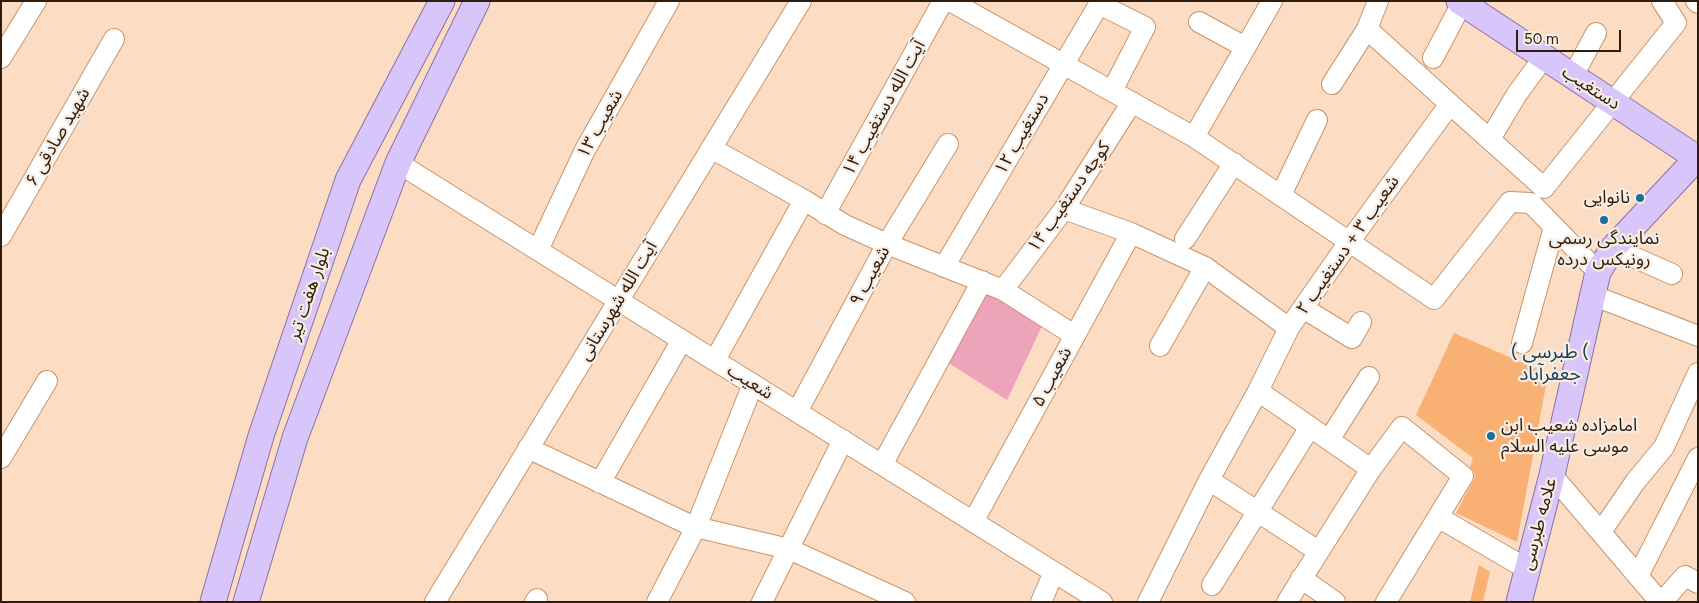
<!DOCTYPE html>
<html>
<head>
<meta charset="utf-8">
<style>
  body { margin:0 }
  #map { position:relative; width:1699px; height:603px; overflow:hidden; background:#fcdcc3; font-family:Figtree,sans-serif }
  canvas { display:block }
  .frame { position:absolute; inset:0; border:2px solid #2f1c0b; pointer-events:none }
  .scale { position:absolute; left:1516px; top:30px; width:105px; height:22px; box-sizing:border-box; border:2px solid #2f1c0b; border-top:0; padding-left:6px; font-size:15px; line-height:18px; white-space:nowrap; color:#2f1c0b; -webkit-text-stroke:4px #f8ede5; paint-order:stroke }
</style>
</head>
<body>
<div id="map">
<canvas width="1699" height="603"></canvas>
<div class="frame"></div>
<div class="scale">50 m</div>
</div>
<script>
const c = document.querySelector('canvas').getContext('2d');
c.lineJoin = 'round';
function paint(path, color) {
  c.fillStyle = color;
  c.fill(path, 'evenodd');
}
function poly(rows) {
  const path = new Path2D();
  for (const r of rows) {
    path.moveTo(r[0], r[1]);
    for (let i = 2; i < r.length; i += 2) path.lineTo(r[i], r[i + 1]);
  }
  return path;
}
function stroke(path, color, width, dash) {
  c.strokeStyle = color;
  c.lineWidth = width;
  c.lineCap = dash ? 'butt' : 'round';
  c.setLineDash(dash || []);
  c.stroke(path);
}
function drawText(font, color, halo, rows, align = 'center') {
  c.font = font + ' Figtree,"Noto Sans Arabic",sans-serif';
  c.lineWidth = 4.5;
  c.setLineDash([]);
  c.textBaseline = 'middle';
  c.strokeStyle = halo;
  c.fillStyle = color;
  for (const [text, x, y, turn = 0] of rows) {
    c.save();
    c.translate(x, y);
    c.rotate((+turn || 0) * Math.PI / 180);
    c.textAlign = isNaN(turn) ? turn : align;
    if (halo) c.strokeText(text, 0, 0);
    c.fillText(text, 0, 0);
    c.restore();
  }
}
const green = poly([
  [985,290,1043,324,1007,400,947,362]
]);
const building = poly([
  [1454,333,1548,374,1517,542,1456,513,1475,477,1474,472,1470,467,1473,458,1416,415],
  [1479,565,1490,572,1483,602,1470,602]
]);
const minor = poly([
  [950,1,1194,137,1434,299,1510,202,1531,203],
  [1378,1,1367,29,1450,104],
  [1696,1,1698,3],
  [1099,4,1145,27,1112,91],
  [1199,22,1245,47],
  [1,58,36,1],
  [1433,58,1462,3],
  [1573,76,1596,33],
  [1332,84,1367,29],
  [1194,137,1272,1],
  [1490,139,1517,94,1544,57],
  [711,148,804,200,845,225,887,244,1003,290,1074,335],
  [398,163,1102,602],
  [1281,195,1317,120],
  [1531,203,1598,272],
  [1064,209,1131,233,1205,267,1289,328],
  [825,214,943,1],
  [1,236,114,39],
  [1185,239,1234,163],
  [1613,248,1672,274],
  [538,250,585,150,669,1],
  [944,267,1101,1],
  [1003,290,1064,209,1132,102],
  [1592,295,1698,336],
  [1303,308,1352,338,1361,322],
  [1522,343,1554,227],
  [1160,346,1205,267],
  [715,360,804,200],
  [1258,391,1371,469],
  [797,412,887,244,948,144],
  [1329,440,1369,377],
  [528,448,690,525,704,529,789,549,905,602],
  [1,458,47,381],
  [882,465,982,281],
  [1552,475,1660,602],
  [1209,480,1318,551],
  [600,483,682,340],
  [1438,517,1527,569],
  [973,522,1131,233],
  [1601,532,1635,482,1664,447,1698,373],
  [1638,576,1698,458],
  [1301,578,1335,602],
  [1212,585,1310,427],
  [435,602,801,1],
  [535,602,537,599],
  [657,602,696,527,753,384],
  [762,602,843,440],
  [1041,602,1054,572],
  [1148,602,1209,480,1258,391,1289,328,1349,242,1450,104,1544,188,1676,23,1662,1],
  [1287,602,1371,469,1402,427,1463,476,1386,602],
  [1662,602,1685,576,1698,583]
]);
const major = poly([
  [1459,1,1697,158],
  [213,602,261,436,348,180,442,1],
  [246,602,295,438,398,163,477,1],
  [1519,602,1552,475,1598,272,1613,248,1698,157]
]);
const markers = [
  [1640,198,5,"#1a6f9f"],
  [1604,220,5,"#1a6f9f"],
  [1491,436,5,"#1a6f9f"]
];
const streetNames = [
  ["دستغیب",1591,88,33],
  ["آیت الله دستغیب ۱۴",884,108,-61],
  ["شعیب ۱۳",600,124,-61],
  ["دستغیب ۱۲",1022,134,-60],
  ["شهید صادقی ۶",58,137,-60],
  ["کوچه دستغیب ۱۴",1069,197,-55],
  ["شعیب ۳ + دستغیب ۲",1348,245,-55],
  ["شعیب ۹",870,276,-62],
  ["بلوار هفت تیر",309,294,-71],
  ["آیت الله شهرستانی",618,301,-59],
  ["شعیب ۵",1052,377,-62],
  ["شعیب",750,382,32],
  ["علامه طبرسی",1539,524,-75]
];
const poiNames = [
  ["نانوایی",1630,198],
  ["نمایندگی رسمی",1604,239,"center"],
  ["رونیکس درده",1604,260,"center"],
  ["امامزاده شعیب ابن",1501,426,"left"],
  ["موسی علیه السلام",1501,447,"left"]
];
const neighbourhoodNames = [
  ["( طبرسی (",1550,352],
  ["جعفرآباد",1550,374]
];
paint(green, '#eda3b9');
paint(building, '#f9b073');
stroke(minor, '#c7956c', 22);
stroke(major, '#8c71a4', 27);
stroke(minor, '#fff', 20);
stroke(major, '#d8c5fa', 25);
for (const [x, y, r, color] of markers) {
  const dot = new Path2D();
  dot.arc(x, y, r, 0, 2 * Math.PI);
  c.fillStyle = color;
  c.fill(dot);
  stroke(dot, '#f8ede5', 2);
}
drawText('18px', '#2f1c0b', '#f8ede5', streetNames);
drawText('18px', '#2f1c0b', '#f8ede5', poiNames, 'right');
drawText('19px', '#153b53', '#f8ede5', neighbourhoodNames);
</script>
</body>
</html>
